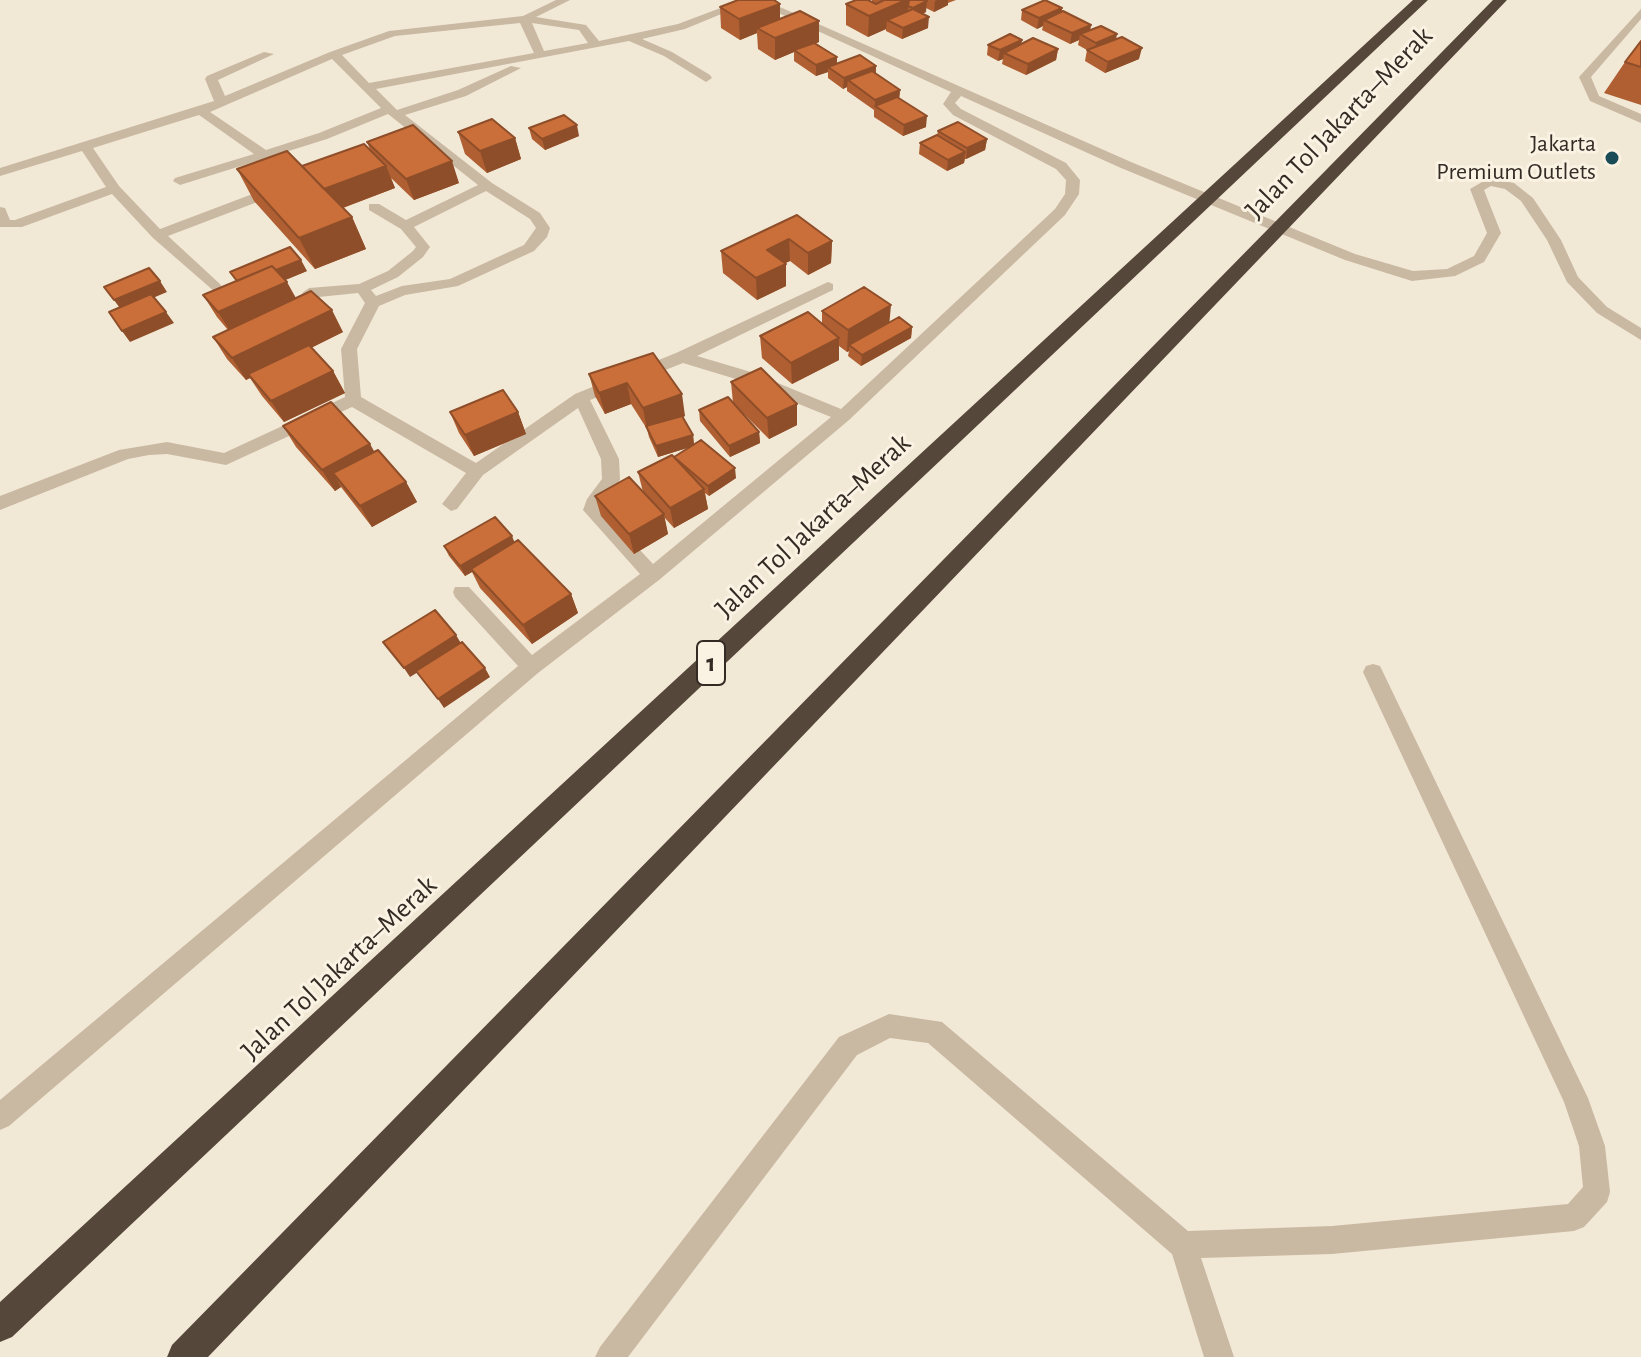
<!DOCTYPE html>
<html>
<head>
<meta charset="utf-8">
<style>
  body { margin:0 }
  canvas { display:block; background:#f2e8d6 }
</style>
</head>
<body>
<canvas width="1641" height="1357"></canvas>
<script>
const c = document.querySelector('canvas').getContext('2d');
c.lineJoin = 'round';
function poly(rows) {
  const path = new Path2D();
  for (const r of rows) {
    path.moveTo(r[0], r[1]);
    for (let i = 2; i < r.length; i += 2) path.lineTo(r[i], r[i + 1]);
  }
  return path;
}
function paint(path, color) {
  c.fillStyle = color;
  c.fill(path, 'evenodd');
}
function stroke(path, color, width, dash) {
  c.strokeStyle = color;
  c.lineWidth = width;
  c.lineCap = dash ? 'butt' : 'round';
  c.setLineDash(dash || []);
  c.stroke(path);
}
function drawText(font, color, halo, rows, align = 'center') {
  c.font = font + ' "Alegreya Sans",sans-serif';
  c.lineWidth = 6;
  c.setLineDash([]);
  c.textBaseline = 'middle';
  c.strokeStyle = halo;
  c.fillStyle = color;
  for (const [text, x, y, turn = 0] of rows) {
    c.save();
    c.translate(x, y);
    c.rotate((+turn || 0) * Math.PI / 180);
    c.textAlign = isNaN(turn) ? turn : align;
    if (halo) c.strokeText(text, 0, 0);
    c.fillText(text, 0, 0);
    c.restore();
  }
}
const lane = poly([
  [1641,9,1641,19,1591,77,1599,96,1641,114,1641,123,1590,101,1579,77,1641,9],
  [1373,664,1380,666,1588,1098,1605,1146,1610,1192,1607,1202,1584,1227,1574,1231,1332,1254,1201,1258,1234,1357,1204,1357,1172,1254,928,1043,890,1038,857,1055,628,1357,595,1357,600,1347,839,1037,889,1014,942,1022,1188,1231,1332,1226,1568,1204,1583,1187,1579,1146,1564,1102,1363,672,1366,666,1373,664]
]);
const street = poly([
  [556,0,570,0,536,17,586,25,599,41,678,24,739,1,748,3,685,29,642,39,672,52,710,75,712,78,706,82,664,56,629,41,376,89,397,110,458,90,511,66,521,68,466,96,405,115,492,183,540,213,550,228,547,237,534,251,458,286,405,295,379,306,357,349,361,397,476,463,575,394,676,353,828,282,833,284,833,290,697,356,751,372,841,409,1055,209,1065,194,1066,180,1056,169,953,115,943,104,951,92,750,0,764,0,1131,162,1355,254,1413,271,1447,269,1474,256,1487,233,1470,189,1489,178,1514,183,1533,198,1561,240,1578,277,1607,307,1641,328,1641,340,1597,313,1567,282,1547,240,1521,201,1505,189,1491,186,1484,190,1501,233,1484,262,1455,276,1412,281,1345,260,1121,168,961,96,955,103,961,109,1066,163,1080,180,1079,194,1065,215,849,420,659,580,538,673,9,1126,0,1130,0,1100,518,666,455,597,453,592,455,587,469,587,532,655,640,574,583,510,587,499,602,479,601,459,578,408,483,475,457,509,451,511,442,504,466,473,352,407,226,465,167,454,149,455,128,459,0,510,0,496,119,450,167,442,224,453,345,397,341,349,365,303,358,293,309,298,302,293,309,288,359,284,388,271,413,251,416,247,401,229,369,210,369,204,379,204,406,220,478,185,388,114,327,139,180,185,173,181,175,178,254,154,199,115,93,148,119,186,160,229,271,187,281,187,281,193,168,236,220,284,222,287,215,292,153,238,112,194,22,227,0,227,0,207,5,208,10,220,15,220,106,187,82,151,0,176,0,168,214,101,205,79,207,76,264,52,274,54,218,80,225,96,330,52,389,31,523,16,556,0],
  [520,23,534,53,369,83,342,55,395,36,520,23],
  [532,23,579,30,588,43,544,51,532,23],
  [332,59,381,108,319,133,266,150,210,112,332,59],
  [486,191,530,219,536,228,524,245,450,279,402,286,376,296,371,290,398,277,423,257,430,247,414,227,486,191],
  [683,363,739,380,831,417,653,564,601,508,620,480,619,459,590,400,683,363]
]);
const highway = poly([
  [1413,0,1428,0,12,1337,0,1342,0,1302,1413,0],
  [1493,0,1507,0,208,1357,167,1357,172,1345,1493,0]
]);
const wall = poly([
  [872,0,956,0,948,3,948,5,934,12,926,8,926,12,922,14,928,28,902,39,886,31,886,29,868,37,846,25,846,4,872,2],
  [720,7,780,18,819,21,819,42,816,43,837,57,837,64,876,66,876,74,900,90,899,98,926,127,903,136,874,117,874,110,847,91,847,87,843,89,828,78,828,72,816,76,794,61,794,52,775,60,758,49,757,33,740,40,721,28],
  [1062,8,1062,12,1091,25,1090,30,1116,39,1139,59,1105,73,1085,61,1087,50,1078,45,1079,40,1070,44,1042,30,1043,26,1037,29,1021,20,1022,10],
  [1022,40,1021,44,1058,49,1056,60,1026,75,1002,64,1003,59,998,61,987,55,988,45],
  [1641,41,1641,105,1604,93,1625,62],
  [529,128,579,136,545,150,532,139],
  [938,131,987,139,985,150,966,159,965,159,964,163,947,171,919,154,920,143,937,135],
  [458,132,515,138,521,159,487,173,465,154],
  [367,142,459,183,414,200,391,178,395,188,343,208,352,217,366,249,315,269,254,201,237,169,302,166,371,152],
  [797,215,832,241,831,263,808,275,790,261,785,263,786,286,757,300,723,273,721,251],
  [307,271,285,280,296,298,343,332,311,348,333,371,345,393,284,422,262,396,250,378,246,380,227,359,213,337,228,330,217,317,203,295,236,281,230,272],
  [822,311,912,327,911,338,861,366,848,356,849,351,847,352,839,346,839,360,792,384,762,358,760,336,822,324],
  [653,353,685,416,683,417,693,435,694,444,736,478,709,496,705,493,708,509,674,528,664,517,668,534,634,554,601,516,595,496,643,492,638,472,674,457,690,447,658,457,649,437,647,429,631,404,605,414,595,396,589,374],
  [731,382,797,425,769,439,733,403],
  [699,410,759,432,760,443,730,457,700,421],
  [450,412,518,412,526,434,474,456,459,433],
  [283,426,374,452,406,482,417,502,372,527,341,487,335,491,296,447],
  [515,542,571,594,578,613,532,644,480,588,472,572,465,576,449,556,444,546]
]);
const shadedWall = poly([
  [906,0,909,0,907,20,887,20,886,29,868,37,869,16],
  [937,0,948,0,948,5,934,12,935,1],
  [927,1,926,12,912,18,913,8],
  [780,4,780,24,757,28,757,33,740,40,739,19],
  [1062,8,1060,18,1044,20,1043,26,1037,29,1039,18],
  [929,17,928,28,902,39,903,28],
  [819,21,819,42,796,51,794,50,794,52,775,60,775,38],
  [1091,25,1089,35,1080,34,1079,40,1070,44,1072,33],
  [1117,34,1115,45,1094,54,1096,43],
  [1022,40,1020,51,1004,53,1003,59,998,61,1000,50],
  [1142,48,1139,59,1105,73,1108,62],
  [1058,49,1056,60,1026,75,1028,64],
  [837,57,837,68,828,67,828,72,816,76,816,65],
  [876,66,875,77,848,80,847,87,843,89,844,78],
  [900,90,899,101,875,107,875,100],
  [927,116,926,127,903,136,904,125],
  [577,125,579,136,545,150,542,139],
  [515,138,521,159,487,173,480,151],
  [987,139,985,150,966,159,967,148],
  [965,152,964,163,947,171,948,160],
  [452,161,459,183,414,200,406,179],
  [386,166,395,188,334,211,324,189],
  [352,217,366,249,315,269,299,238],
  [789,239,790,261,768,271,767,250],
  [832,241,831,263,808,275,808,253],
  [301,260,307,271,247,296,241,285],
  [786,264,786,286,757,300,756,278],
  [160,281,167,292,122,311,114,300],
  [287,282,299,304,232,334,218,312],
  [891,305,889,327,849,345,849,351,847,352,848,330],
  [332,310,343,332,246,380,232,358],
  [166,312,174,323,130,342,122,331],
  [912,327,911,338,861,366,862,355],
  [839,338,839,360,792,384,791,363],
  [333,371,345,393,284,422,271,401],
  [627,383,631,404,605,414,599,393],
  [682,394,685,416,647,429,643,408],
  [797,404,797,425,769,439,767,418],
  [518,412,526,434,474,456,465,435],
  [759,432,760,443,730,457,729,446],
  [693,435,694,446,658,457,656,446],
  [370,444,382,465,333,473,341,487,335,491,322,470],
  [735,468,736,478,709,496,708,486],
  [406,482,417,502,372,527,360,506],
  [704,489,708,509,674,528,670,508],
  [664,514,668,534,634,554,629,534],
  [512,536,516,546,471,569,472,572,465,576,460,566],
  [571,594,578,613,532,644,523,625],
  [456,635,462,645,410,677,404,668],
  [485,668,490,677,444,708,438,699]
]);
const building = poly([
  [738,0,774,0,780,4,739,19,720,7,738,0],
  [856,0,868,0,876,4,884,0,883,0,906,0,869,16,846,4,856,0],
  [909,0,924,0,927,1,913,8,908,6,909,0],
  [1045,0,1062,8,1039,18,1022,10,1045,0],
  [913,9,929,17,903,28,887,20,913,9],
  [800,11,819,21,775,38,757,28,800,11],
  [1063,11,1091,25,1072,33,1044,20,1063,11],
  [1101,26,1117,34,1096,43,1080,34,1101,26],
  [1010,34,1022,40,1000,50,988,45,1010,34],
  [1122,37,1142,48,1108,62,1087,50,1122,37],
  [1033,38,1058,49,1028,64,1004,53,1033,38],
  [1641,41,1641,67,1625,62,1641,41],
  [814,43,837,57,816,65,794,50,814,43],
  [860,55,876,66,844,78,828,67,860,55],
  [872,71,900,90,875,100,848,80,872,71],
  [897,97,927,116,904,125,875,106,897,97],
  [564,115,577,125,542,139,529,128,564,115],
  [492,119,515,138,480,151,458,132,492,119],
  [958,122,987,139,967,148,938,131,958,122],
  [413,125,452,161,406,179,367,142,413,125],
  [937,135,965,152,948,160,920,143,937,135],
  [364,144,386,166,324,189,302,166,364,144],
  [287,151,352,217,299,238,237,169,287,151],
  [797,215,832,241,808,253,789,239,767,250,786,264,756,278,721,251,797,215],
  [290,247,301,260,276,270,272,266,237,281,230,272,290,247],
  [272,266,287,282,218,312,203,295,272,266],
  [149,268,160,281,114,300,104,287,149,268],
  [864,287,891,305,848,330,822,311,864,287],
  [311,291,332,310,232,358,213,337,311,291],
  [151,294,166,312,122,331,109,312,151,294],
  [808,312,839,338,791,363,760,336,808,312],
  [899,317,912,327,862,355,849,345,899,317],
  [309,345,333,371,271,401,248,374,309,345],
  [653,353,682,394,643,408,627,383,599,393,589,374,653,353],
  [761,368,797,404,767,418,731,382,761,368],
  [503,390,518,412,465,435,450,412,503,390],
  [728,397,759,432,729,446,699,410,728,397],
  [331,402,370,444,322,470,283,426,331,402],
  [682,416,693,435,656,446,646,426,682,416],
  [701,440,735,468,708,486,674,457,701,440],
  [378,450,406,482,360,506,333,473,378,450],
  [672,455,704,489,670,508,638,472,672,455],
  [629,477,664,514,629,534,595,496,629,477],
  [495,517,512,536,460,566,444,546,495,517],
  [518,540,571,594,523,625,471,569,518,540],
  [435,610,456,635,404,668,383,642,435,610],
  [462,642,485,668,438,699,416,671,462,642]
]);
const markers = [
  [1612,158,8,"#194c57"]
];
const farPoinames = [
  ["Jakarta",1596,144],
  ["Premium Outlets",1596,172]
];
const shields = [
  [711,663,28]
];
const shieldNames = [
  ["1",711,663]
];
const streetNames = [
  ["Jalan Tol Jakarta–Merak",1339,123,-46],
  ["Jalan Tol Jakarta–Merak",813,526,-43],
  ["Jalan Tol Jakarta–Merak",339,968,-43]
];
paint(lane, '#cab9a2');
paint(street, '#cab9a2');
paint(highway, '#56473b');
paint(wall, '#af5f32');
paint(shadedWall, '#8e4e29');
paint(building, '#cb6f3a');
stroke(building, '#8e4e29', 2);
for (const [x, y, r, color] of markers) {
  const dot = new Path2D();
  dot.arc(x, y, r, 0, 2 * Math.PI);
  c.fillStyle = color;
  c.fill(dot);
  stroke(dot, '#faf2e2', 3);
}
drawText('24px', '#342b25', '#faf2e2', farPoinames, 'right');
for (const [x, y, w] of shields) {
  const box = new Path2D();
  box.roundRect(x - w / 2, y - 22, w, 44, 6);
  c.fillStyle = '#faf2e2';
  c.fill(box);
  stroke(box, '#342b25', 2);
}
drawText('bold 26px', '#342b25', null, shieldNames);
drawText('28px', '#342b25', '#faf2e2', streetNames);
</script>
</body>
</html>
